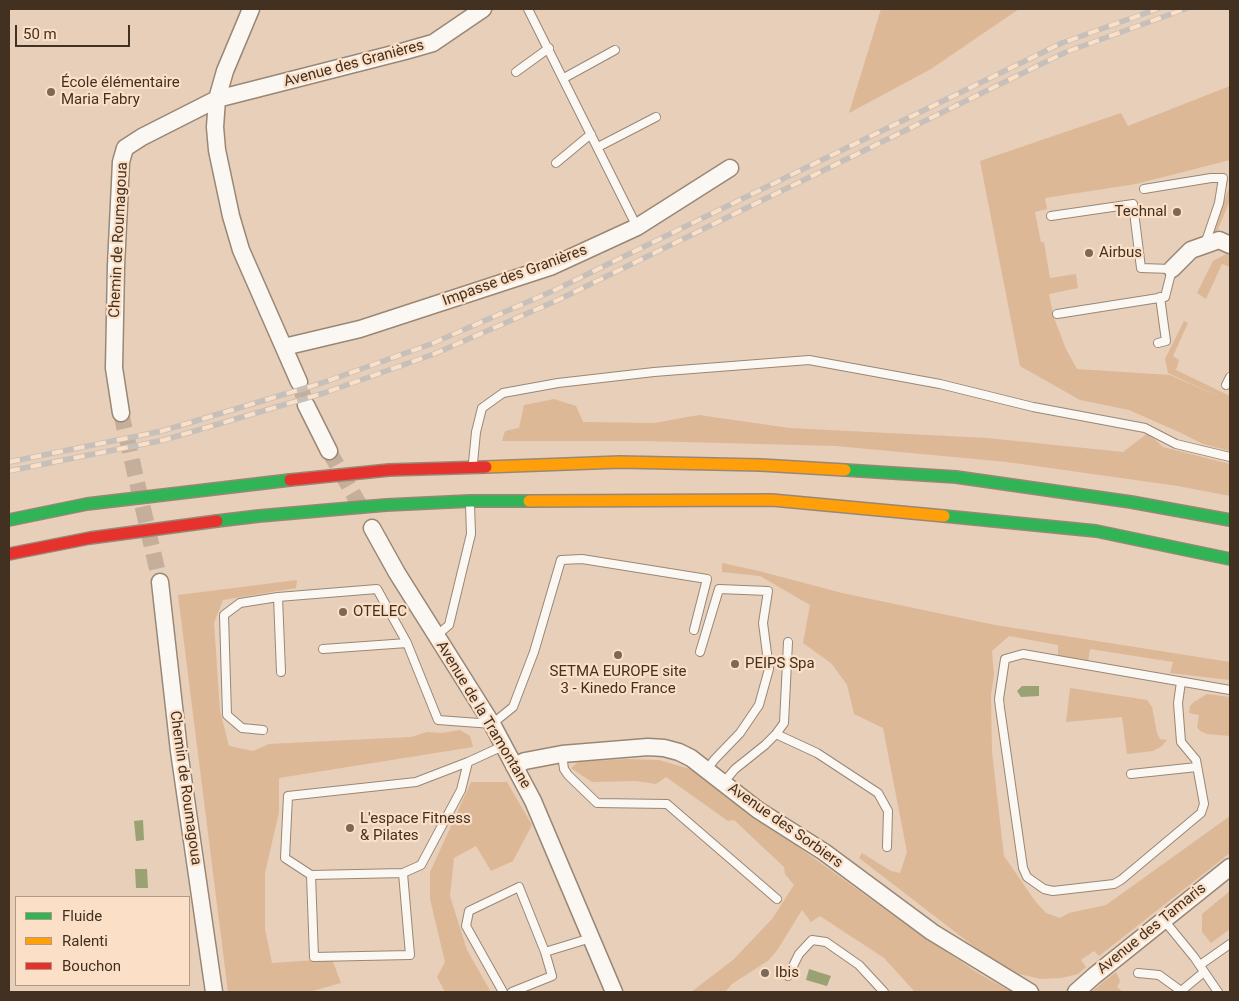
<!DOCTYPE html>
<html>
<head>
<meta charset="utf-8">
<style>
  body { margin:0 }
  #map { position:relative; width:1239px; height:1001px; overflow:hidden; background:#e7cfb9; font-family:Roboto,sans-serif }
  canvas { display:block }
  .frame { position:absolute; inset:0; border:10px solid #423120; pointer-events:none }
  .legend { position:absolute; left:15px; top:896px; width:175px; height:90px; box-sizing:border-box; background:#fbdfc7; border:1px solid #b19984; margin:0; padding:6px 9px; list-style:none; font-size:15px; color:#423120 }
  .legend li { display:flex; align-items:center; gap:10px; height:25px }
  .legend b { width:25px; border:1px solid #b19984 }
  .scale { position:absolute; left:15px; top:25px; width:115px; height:22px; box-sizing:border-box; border:2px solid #423120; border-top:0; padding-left:6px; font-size:15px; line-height:18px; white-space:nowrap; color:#423120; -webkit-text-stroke:4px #fbdfc7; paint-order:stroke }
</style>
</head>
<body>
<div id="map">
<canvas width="1239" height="1001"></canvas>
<div class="frame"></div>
<ul class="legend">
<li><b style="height:6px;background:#30b455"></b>Fluide</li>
<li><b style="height:6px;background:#ff9f0a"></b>Ralenti</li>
<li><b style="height:6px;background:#e5322d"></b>Bouchon</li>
</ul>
<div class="scale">50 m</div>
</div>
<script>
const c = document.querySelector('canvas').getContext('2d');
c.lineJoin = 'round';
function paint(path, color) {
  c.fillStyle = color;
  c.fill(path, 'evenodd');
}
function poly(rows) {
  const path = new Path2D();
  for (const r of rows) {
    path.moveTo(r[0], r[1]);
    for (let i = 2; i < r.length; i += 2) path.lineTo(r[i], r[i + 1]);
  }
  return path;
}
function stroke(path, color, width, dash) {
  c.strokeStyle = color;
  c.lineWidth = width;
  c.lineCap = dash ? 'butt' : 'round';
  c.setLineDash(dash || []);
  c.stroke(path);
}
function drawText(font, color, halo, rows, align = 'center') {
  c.font = font + ' Roboto,sans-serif';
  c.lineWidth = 4.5;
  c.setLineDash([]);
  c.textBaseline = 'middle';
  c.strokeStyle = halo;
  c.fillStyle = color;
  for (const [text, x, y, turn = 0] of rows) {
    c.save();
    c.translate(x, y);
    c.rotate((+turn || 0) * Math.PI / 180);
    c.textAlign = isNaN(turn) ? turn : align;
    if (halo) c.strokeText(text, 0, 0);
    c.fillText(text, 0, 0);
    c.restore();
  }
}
const green = poly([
  [881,9,1019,9,931,69,849,113],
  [1230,86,1230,160,1136,184,1045,198,1047,209,1035,212,1041,242,1044,242,1050,278,1076,274,1078,288,1049,294,1054,318,1066,349,1077,369,1170,375,1220,397,1168,373,1165,359,1184,321,1188,323,1173,356,1179,360,1176,370,1230,396,1230,451,1203,444,1179,432,1129,410,1080,400,1020,366,980,161,1121,113,1128,126],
  [1230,186,1230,200,1217,232,1212,230],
  [1226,254,1230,256,1230,267,1222,264,1206,299,1197,293,1213,261],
  [554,399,576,406,583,422,654,423,699,415,790,428,987,438,1123,452,1148,433,1163,447,1230,464,1230,496,1178,486,1007,462,836,446,645,441,502,441,505,431,519,428,524,405],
  [722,563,759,571,842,593,995,625,1230,662,1230,680,1170,673,1173,662,1090,649,1088,662,1058,657,1058,645,1009,636,992,651,994,675,991,695,992,752,1004,856,1035,901,1046,913,1060,918,1069,913,1106,905,1230,816,1230,853,1099,956,1094,951,1081,960,1086,967,1078,974,1061,978,1041,979,1019,974,1005,968,993,961,859,858,862,853,891,871,900,873,907,852,883,728,854,714,847,685,832,664,803,643,810,605,760,576,722,572],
  [297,580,296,588,223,600,214,623,220,711,229,746,253,751,269,744,411,737,427,732,442,733,460,730,470,736,473,747,279,778,279,812,265,873,265,929,272,963,332,959,341,983,309,992,228,992,178,595],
  [1070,688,1147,700,1152,707,1157,733,1160,739,1167,740,1162,746,1153,751,1127,754,1122,717,1066,722],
  [1207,694,1230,697,1230,736,1207,734,1200,731,1197,727,1199,715,1189,713,1190,706,1194,702],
  [627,759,659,760,690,769,915,931,981,975,1012,992,915,992,884,958,820,916,811,922,802,910,778,949,769,960,732,984,725,992,691,992,733,960,772,919,794,885,785,874,784,867,734,820,728,821,666,777,656,784,636,781,592,782,571,768,578,762],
  [471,782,507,782,532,825,513,861,491,871,476,846,454,858,450,896,467,950,491,992,445,992,437,977,445,962,430,899,430,872],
  [1230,891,1230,929,1211,943,1202,932,1202,914],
  [1116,972,1120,981,1117,987,1123,992,1091,992]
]);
const water = poly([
  [1022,686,1039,686,1039,696,1021,697,1017,691],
  [143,820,144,840,136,841,134,821],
  [135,869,147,869,148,888,136,888],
  [809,969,831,976,827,986,806,980]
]);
const streetTunnel = poly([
  [299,382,306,405],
  [121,413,160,582],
  [329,451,364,513]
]);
const lane = poly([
  [528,9,637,227],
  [516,72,549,48],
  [564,78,615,50],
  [598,147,656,117],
  [556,163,591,134],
  [1144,189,1211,178,1223,178,1219,203,1205,244],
  [1051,216,1133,204,1141,268,1172,269,1165,297,1057,314],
  [1158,343,1166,341,1160,297],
  [1226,385,1230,377],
  [473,463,476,432,482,408,503,393,558,383,654,372,809,360,940,384,1033,407,1145,428,1176,444,1230,457],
  [436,636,449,625,471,534,470,505],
  [323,649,407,643,438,720,492,724,513,707,534,652,561,560,582,559,707,579,694,630],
  [700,652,719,589,768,591,763,623,769,669,759,705,740,733,714,760,706,771],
  [281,672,278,597,377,589,407,643],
  [1181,682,1178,703,1181,742,1196,760,1204,804,1201,813,1121,880,1114,884,1053,891,1044,889,1027,877,1023,868,1000,708,999,699,1005,659,1023,654,1230,690],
  [263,730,242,728,227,715,224,615,240,603,278,597],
  [776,734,784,723,788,642],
  [562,754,564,769,568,775,597,803,667,804,777,899],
  [1131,774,1197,767],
  [723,783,735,769,765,745,776,734,817,753,878,793,888,811,887,847],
  [403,873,421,865,461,790,468,762],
  [311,875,314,957,410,955,403,873,311,875,285,858,288,796,416,782,468,762,503,746],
  [1163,919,1194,957,1218,992],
  [545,952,591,938],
  [1200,965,1230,944],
  [1138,973,1159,975,1181,991],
  [788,976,799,954,812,940,826,942,859,965,884,992],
  [503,992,466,926,469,911,519,887,545,952,552,976,512,992],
  [1180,992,1204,972]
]);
const street = poly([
  [251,9,225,71,217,99,215,127,217,150,231,216,241,250,299,382],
  [1172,269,1191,250,1219,240,1230,245],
  [284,347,360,329,550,267,637,227,730,168],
  [306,405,329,451],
  [121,413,114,368,116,266,121,162,125,148,142,137,217,99,405,51,433,43,483,9],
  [372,528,397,573,492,724,533,801,614,992],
  [160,582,179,751,214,992],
  [514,766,525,761,562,754,648,747,664,748,679,752,691,758,758,810,824,852,932,932,1030,992],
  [1076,992,1094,976,1230,867]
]);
const fast = poly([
  [845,470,956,477,1131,502,1230,520],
  [944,516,1096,531,1230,559],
  [9,520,87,504,290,480],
  [217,521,259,516,386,505,470,501,529,501]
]);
const slow = poly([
  [486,467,620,462,761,465,845,470],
  [529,501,772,500,944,516]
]);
const jam = poly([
  [290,480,389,470,486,467],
  [9,554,90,538,217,521]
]);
const rail = poly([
  [9,462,162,431,322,383,431,344,555,290,1062,43,1157,9],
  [9,471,164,440,324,393,434,354,558,300,1066,52,1185,9]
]);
const markers = [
  [51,92,5,"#7c6856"],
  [1177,212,5,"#7c6856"],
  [1089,253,5,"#7c6856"],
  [343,612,5,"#7c6856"],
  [618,655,5,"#7c6856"],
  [735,664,5,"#7c6856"],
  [350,828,5,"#7c6856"],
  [765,973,5,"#7c6856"]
];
const streetNames = [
  ["Avenue des Granières",354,64,-15],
  ["Chemin de Roumagoua",119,240,-87],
  ["Impasse des Granières",515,276,-20],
  ["Avenue de la Tramontane",483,715,59],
  ["Chemin de Roumagoua",185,788,82],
  ["Avenue des Sorbiers",785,826,35],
  ["Avenue des Tamaris",1152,929,-39]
];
const poiNames = [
  ["École élémentaire",61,83],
  ["Maria Fabry",61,100],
  ["Technal",1167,212,"right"],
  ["Airbus",1099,253],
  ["OTELEC",353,612],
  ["PEIPS Spa",745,664],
  ["SETMA EUROPE site",618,672,"center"],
  ["3 - Kinedo France",618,689,"center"],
  ["L'espace Fitness",360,819],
  ["& Pilates",360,836],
  ["Ibis",775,973]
];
paint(green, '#dcb897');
paint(water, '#9aa172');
stroke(streetTunnel, '#c6af9a', 16, [16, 8]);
stroke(lane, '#998776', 10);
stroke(street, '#998776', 19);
stroke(fast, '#998776', 14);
stroke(slow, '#998776', 14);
stroke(jam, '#998776', 14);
stroke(lane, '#fbf8f4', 8);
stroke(street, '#fbf8f4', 16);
stroke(fast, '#30b455', 11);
stroke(slow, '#ff9f0a', 11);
stroke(jam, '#e5322d', 11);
stroke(rail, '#c7c0ba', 5.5);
stroke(rail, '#fbdfc7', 4, [11]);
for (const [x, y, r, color] of markers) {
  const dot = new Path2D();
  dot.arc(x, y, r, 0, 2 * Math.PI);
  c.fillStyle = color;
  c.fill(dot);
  stroke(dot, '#fbdfc7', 2);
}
drawText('15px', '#423120', '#fbdfc7', streetNames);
drawText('15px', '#423120', '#fbdfc7', poiNames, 'left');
</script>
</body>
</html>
